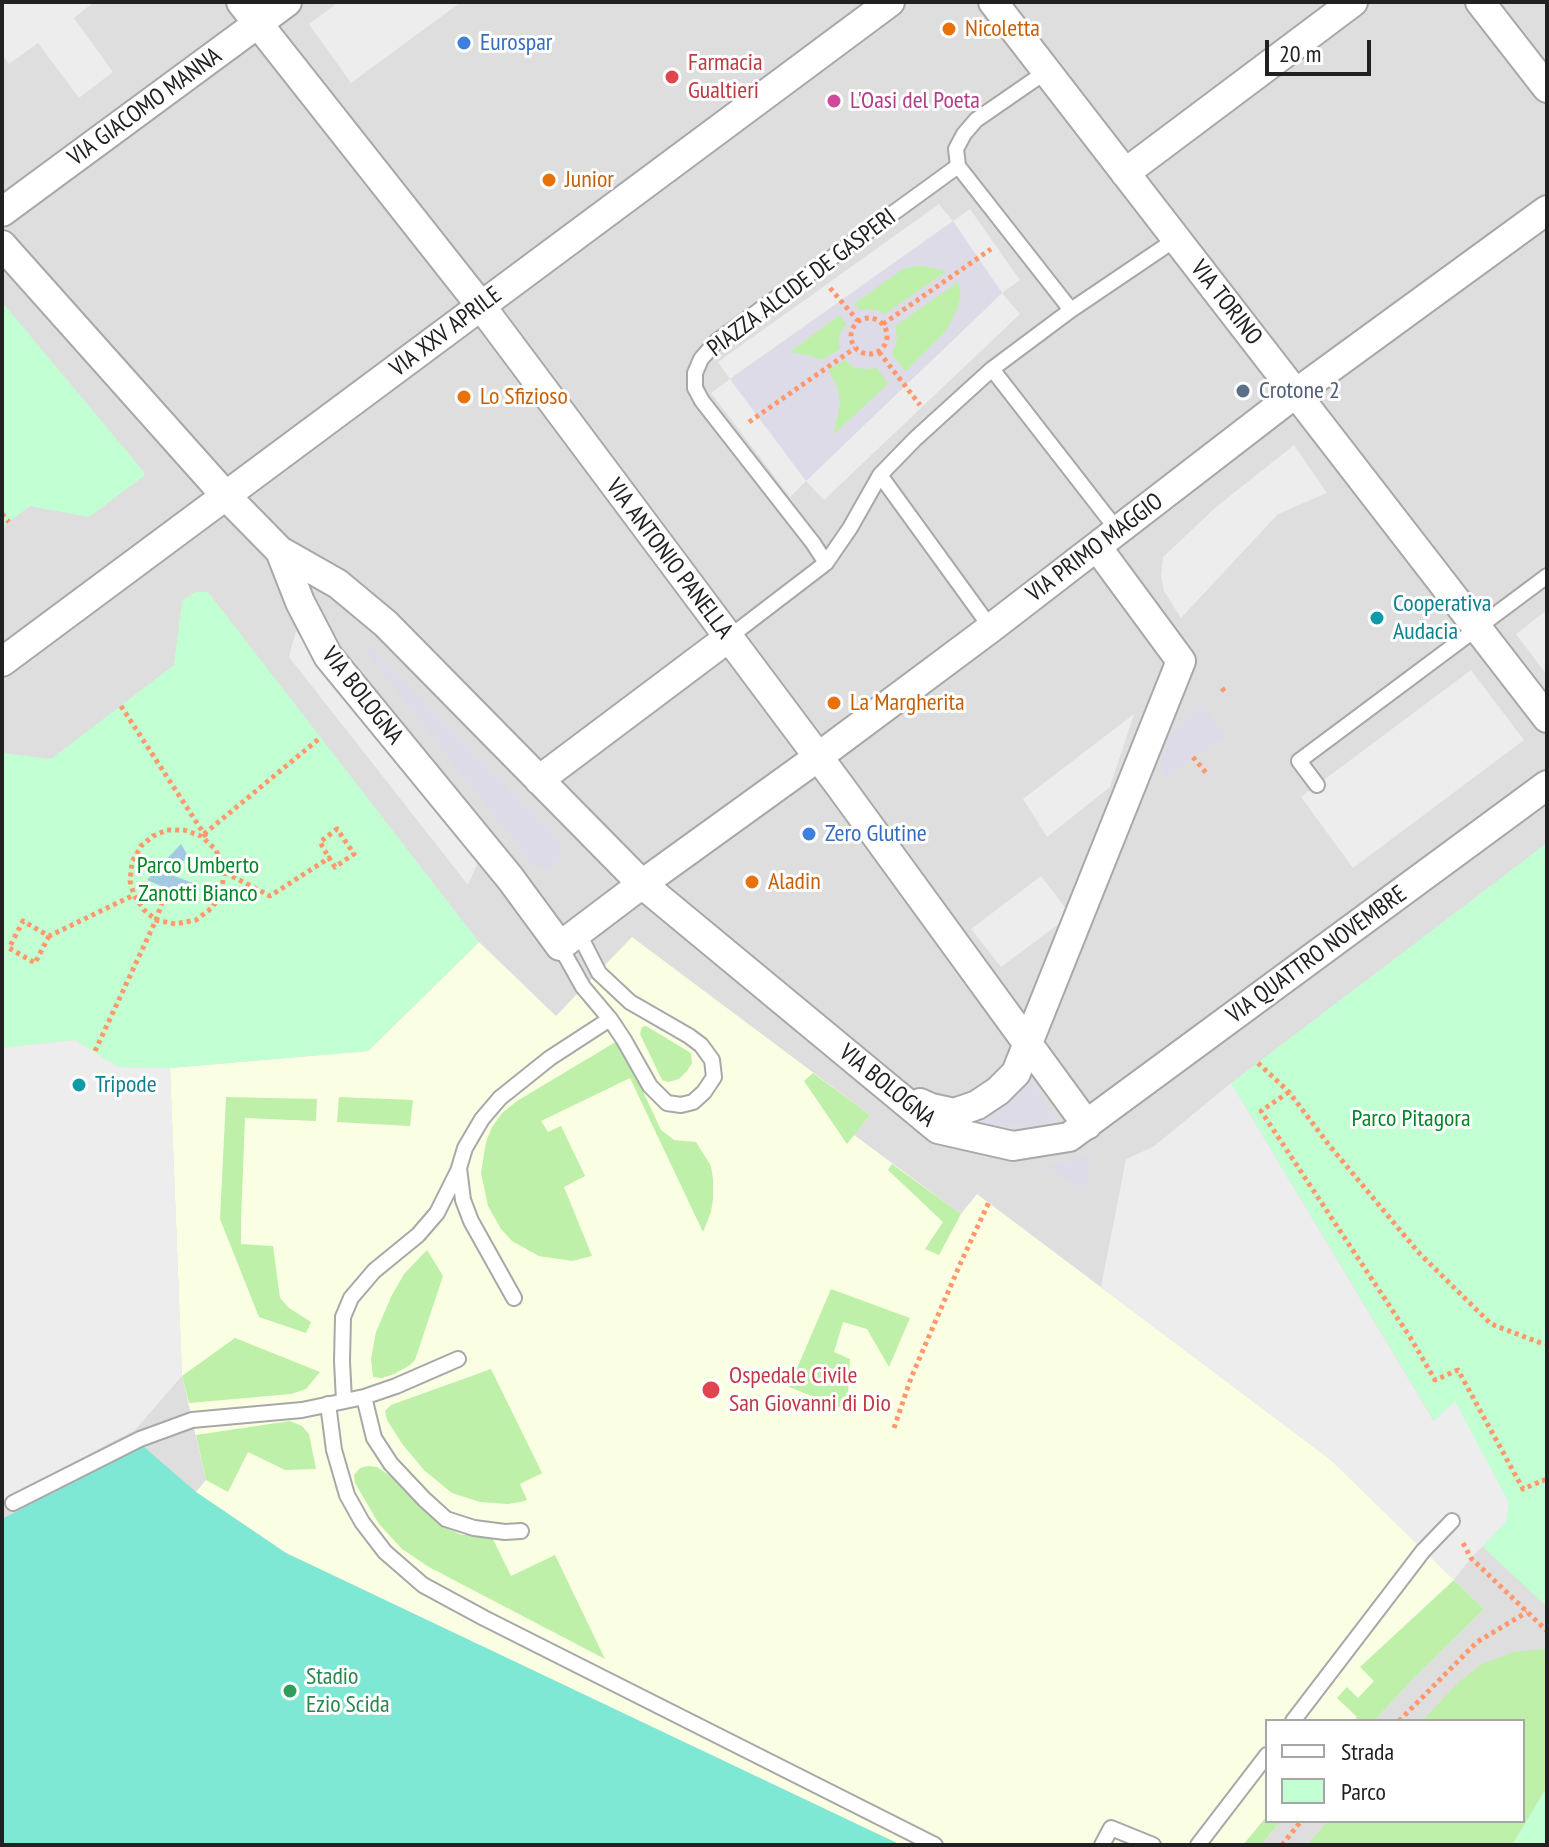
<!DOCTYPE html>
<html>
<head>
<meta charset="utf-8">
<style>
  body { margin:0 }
  #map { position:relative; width:1549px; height:1847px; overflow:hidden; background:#f2f1e7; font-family:"PT Sans Narrow",sans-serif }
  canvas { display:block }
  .frame { position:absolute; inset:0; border:4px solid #212121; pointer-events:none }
  .legend { position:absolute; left:1265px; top:1719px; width:260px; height:104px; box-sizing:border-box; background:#fff; border:2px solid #a6a6a6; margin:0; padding:10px 14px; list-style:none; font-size:24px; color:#212121 }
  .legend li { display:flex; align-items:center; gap:16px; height:40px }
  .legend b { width:40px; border:2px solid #a6a6a6 }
  .scale { position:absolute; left:1265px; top:40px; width:106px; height:36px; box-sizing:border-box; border:4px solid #212121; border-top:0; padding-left:10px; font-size:24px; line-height:28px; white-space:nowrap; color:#212121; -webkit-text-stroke:6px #fff; paint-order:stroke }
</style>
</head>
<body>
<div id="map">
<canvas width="1549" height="1847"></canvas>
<div class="frame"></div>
<ul class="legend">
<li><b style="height:10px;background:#fff"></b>Strada</li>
<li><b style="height:22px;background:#c2ffd3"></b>Parco</li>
</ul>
<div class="scale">20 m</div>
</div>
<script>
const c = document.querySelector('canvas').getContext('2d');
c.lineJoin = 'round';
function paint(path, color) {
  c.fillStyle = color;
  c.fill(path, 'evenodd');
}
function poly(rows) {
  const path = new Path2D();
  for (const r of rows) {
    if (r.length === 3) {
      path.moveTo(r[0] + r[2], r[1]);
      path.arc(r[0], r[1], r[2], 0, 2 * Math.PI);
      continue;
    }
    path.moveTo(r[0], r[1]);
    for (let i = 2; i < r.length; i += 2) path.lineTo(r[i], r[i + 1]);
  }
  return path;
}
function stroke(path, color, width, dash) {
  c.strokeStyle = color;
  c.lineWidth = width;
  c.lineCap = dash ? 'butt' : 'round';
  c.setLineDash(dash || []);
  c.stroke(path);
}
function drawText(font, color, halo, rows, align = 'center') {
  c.font = font + ' "PT Sans Narrow",sans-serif';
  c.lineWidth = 6;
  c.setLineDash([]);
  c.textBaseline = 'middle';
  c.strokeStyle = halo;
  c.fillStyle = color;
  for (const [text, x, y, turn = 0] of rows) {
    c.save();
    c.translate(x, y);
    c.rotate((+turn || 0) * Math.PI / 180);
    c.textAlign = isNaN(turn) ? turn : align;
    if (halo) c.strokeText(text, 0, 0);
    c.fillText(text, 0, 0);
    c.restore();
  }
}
const residential = poly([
  [2,2,1547,2,1547,1845,2,1845],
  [1267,1721,1523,1721,1523,1821,1267,1821]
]);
const education = poly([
  [632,937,870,1115,854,1135,961,1214,977,1194,1331,1460,1484,1609,1415,1677,1374,1721,1267,1721,1267,1821,1281,1821,1261,1845,901,1845,286,1553,196,1492,206,1480,182,1376,170,1068,368,1051,479,942,556,1016]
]);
const grass = poly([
  [919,265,947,271,885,314,877,310,860,310,853,303,903,269],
  [958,282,961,293,958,307,947,330,906,372,891,355,895,347,897,337,895,326],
  [839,315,847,325,839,338,840,349,822,361,807,355,789,352],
  [846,359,864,369,877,368,889,384,832,436,828,370],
  [646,1026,691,1053,692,1063,687,1071,679,1079,668,1082,662,1080,640,1034,642,1027],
  [619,1040,661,1130,674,1140,696,1142,711,1166,713,1179,713,1199,711,1212,703,1232,630,1078,541,1121,548,1132,561,1126,585,1176,564,1187,592,1256,572,1261,539,1256,512,1241,501,1229,488,1206,481,1173,486,1142,492,1127,502,1113,517,1101],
  [813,1073,870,1115,847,1144,804,1081],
  [226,1097,317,1099,316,1121,245,1118,241,1220,241,1244,273,1246,280,1298,289,1308,311,1322,306,1333,259,1317,220,1219],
  [339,1097,413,1100,410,1126,337,1122],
  [892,1164,961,1214,939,1255,925,1249,943,1222,888,1170],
  [427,1250,443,1276,415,1360,410,1365,394,1374,382,1378,373,1377,371,1359,376,1332,391,1297,404,1274],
  [831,1289,910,1318,889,1367,867,1329,843,1322,834,1352,850,1359,847,1410,789,1387],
  [235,1338,320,1372,306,1389,291,1394,189,1403,182,1376],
  [491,1369,542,1473,520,1484,527,1500,521,1502,508,1504,480,1502,452,1493,425,1471,403,1445,387,1420,385,1411,391,1405],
  [290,1421,302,1426,309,1434,316,1469,285,1470,248,1452,228,1492,206,1480,196,1435],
  [368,1466,377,1467,389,1475,427,1513,446,1528,462,1535,491,1535,511,1576,555,1555,605,1659,429,1567,402,1549,379,1524,355,1483,354,1475,360,1468],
  [1454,1580,1484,1609,1415,1677,1374,1721,1354,1721,1357,1717,1337,1698,1347,1687,1358,1698,1374,1681,1360,1667],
  [1542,1649,1547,1650,1547,1787,1512,1845,1307,1845,1328,1821,1523,1821,1523,1721,1422,1721,1459,1682,1482,1664,1514,1652],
  [1267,1816,1267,1821,1281,1821,1261,1845,1243,1845]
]);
const park = poly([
  [2,302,144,472,144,476,89,517,30,506,2,527],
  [195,592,208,592,479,942,368,1051,170,1068,118,1067,74,1040,2,1048,2,753,51,759,174,665,182,601],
  [1547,843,1547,1607,1482,1546,1506,1522,1456,1402,1435,1422,1231,1083],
  [1547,1787,1547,1845,1512,1845]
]);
const pitch = poly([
  [143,1446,196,1492,286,1553,901,1845,2,1845,2,1519]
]);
const parking = poly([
  [2,2,94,2,74,18,113,72,79,98,38,43,9,64,2,54],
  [339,2,461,2,351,83,309,24],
  [939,204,953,221,970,209,1020,280,1002,293,1020,314,824,500,806,481,790,497,711,393,730,379,718,362],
  [953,222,1002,293,806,480,730,379],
  [1294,445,1327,493,1278,514,1181,618,1164,591,1161,576,1163,557,1215,508],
  [1547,610,1547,675,1516,634],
  [296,631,479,860,468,885,289,657],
  [1471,670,1524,740,1353,868,1301,797],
  [1134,714,1110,787,1047,837,1023,799],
  [1041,876,1071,915,1001,967,971,929],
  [75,1040,118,1067,170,1068,182,1376,135,1430,5,1498,2,1497,2,1048],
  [1231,1083,1434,1421,1455,1401,1509,1503,1506,1522,1471,1558,1454,1580,1331,1460,1101,1287,1126,1159,1153,1147]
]);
const plaza = poly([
  [953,221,1002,293,806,481,730,379],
  [919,265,947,271,885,314,868,309,860,310,854,304,903,269],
  [958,282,961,293,958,307,947,330,906,371,892,355,897,336,895,326],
  [839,315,847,325,842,329,839,338,840,349,822,360,807,355,790,352],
  [845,360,853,367,864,369,877,368,888,384,833,435,840,405,838,388,828,370],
  [369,646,561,841,562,850,560,858,553,866,542,868,530,862,366,652,364,647],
  [1202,705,1226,735,1165,779,1161,771,1161,758,1165,747,1175,730],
  [1030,1081,1057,1121,1032,1126,1006,1126,966,1121,991,1112,1013,1097],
  [1091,1155,1085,1191,1047,1167]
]);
const water = poly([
  [181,844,188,856,171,875,196,884,191,899,147,880]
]);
const path = poly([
  [830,288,858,321],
  [869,336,18],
  [883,324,991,249],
  [879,352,920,405],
  [749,422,855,348],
  [2,514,9,522],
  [1222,688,1225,692],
  [121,706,208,840],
  [1193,757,1207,774],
  [204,834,320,738],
  [187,872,222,868],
  [224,872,222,888,213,907,196,920,175,924,156,920,144,910,134,895,130,881,132,862,141,846,153,836,167,830,184,830,201,836,216,850,224,872,270,896,329,858,335,867,354,854,337,829,320,842,329,858],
  [49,936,35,963,9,948,23,921,49,936,134,895],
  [95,1051,156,920,164,897],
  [1258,1063,1289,1092,1329,1145,1419,1253,1491,1324,1538,1342,1547,1344],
  [1289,1092,1261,1111,1410,1337,1435,1380,1458,1370,1523,1489,1544,1480,1547,1485],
  [894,1428,911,1378,961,1262,989,1202],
  [1463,1543,1471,1558,1547,1631],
  [1399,1721,1477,1642,1527,1612],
  [1282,1845,1301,1821]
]);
const service = poly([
  [958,166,1071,310,992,369,915,439,880,475,850,528,826,563,813,543,702,401,695,388,695,373,701,359,717,341,958,166],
  [958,166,956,149,964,134,976,120,1047,71],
  [1071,310,1176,239],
  [992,369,1118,531],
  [880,475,991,628],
  [728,638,826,563],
  [1317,785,1299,761,1547,576],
  [560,946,583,987,610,1019,624,1040,650,1086,667,1103,681,1105,693,1102,704,1092,714,1077,712,1060,701,1045,689,1036,630,1002,599,973,578,932],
  [514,1298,471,1221,463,1200,459,1168,465,1148,482,1119,500,1098,550,1058,610,1019],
  [364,1397,374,1438,391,1464,424,1499,446,1519,474,1528,505,1532,521,1531],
  [344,1401,342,1361,343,1317,351,1298,374,1271,418,1235,437,1213,459,1169],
  [328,1404,334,1450,347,1495,362,1522,385,1552,423,1585,484,1618,935,1845],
  [13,1503,140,1439,192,1420,302,1410,364,1397,396,1386,458,1359],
  [1293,1721,1423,1551,1452,1521],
  [1102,1845,1111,1828,1153,1845],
  [1198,1845,1267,1755]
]);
const minor = poly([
  [241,2,481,306,840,786,1087,1125],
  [993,2,1547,718],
  [1480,2,1547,88],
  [1125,173,1353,2],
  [2,212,287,2],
  [2,245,226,496,280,551,338,584,386,624,642,884,818,757,991,628,1296,393,1547,210],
  [280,551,300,602,328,656,510,878,560,946,642,884,938,1129,1013,1146,1069,1137,1547,785],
  [2,662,890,2],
  [539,780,728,638],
  [920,1103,931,1108,954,1113,977,1105,998,1091,1016,1073,1181,661,1097,547]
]);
const markers = [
  [949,29,8,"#e8710a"],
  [464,43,8,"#3f7fe0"],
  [672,77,8,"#e0444e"],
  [834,101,8,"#d1479c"],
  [549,180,8,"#e8710a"],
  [1243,391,8,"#5c6f8a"],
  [464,397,8,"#e8710a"],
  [1377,618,8,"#0f9aa8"],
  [834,703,8,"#e8710a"],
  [809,834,8,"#3f7fe0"],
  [752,882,8,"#e8710a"],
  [79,1085,8,"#0f9aa8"],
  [711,1390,10,"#e0444e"],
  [290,1691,8,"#2e9e5b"]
];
const foodNames = [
  ["Nicoletta",965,29],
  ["Junior",565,180],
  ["Lo Sfizioso",480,397],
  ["La Margherita",850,703],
  ["Aladin",768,882]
];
const shopNames = [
  ["Eurospar",480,43],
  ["Zero Glutine",825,834]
];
const healthNames = [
  ["Farmacia",688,63],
  ["Gualtieri",688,91],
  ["Ospedale Civile",729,1376],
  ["San Giovanni di Dio",729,1404]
];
const hotelNames = [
  ["L'Oasi del Poeta",850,101]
];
const streetNames = [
  ["VIA GIACOMO MANNA",145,107,-36],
  ["PIAZZA ALCIDE DE GASPERI",802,283,-37],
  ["VIA TORINO",1226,303,52],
  ["VIA XXV APRILE",446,332,-37],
  ["VIA PRIMO MAGGIO",1095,548,-37],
  ["VIA ANTONIO PANELLA",669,559,53],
  ["VIA BOLOGNA",362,696,52],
  ["VIA QUATTRO NOVEMBRE",1317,955,-36],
  ["VIA BOLOGNA",887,1086,39]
];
const serviceNames = [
  ["Crotone 2",1259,391]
];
const cultureNames = [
  ["Cooperativa",1393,604],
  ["Audacia",1393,632],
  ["Tripode",95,1085]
];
const parkNames = [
  ["Parco Umberto",198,866],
  ["Zanotti Bianco",198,894],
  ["Parco Pitagora",1411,1119]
];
const leisureNames = [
  ["Stadio",306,1677],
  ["Ezio Scida",306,1705]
];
paint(residential, '#dfdede');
paint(education, '#faffe3');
paint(grass, '#bef0a9');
paint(park, '#c2ffd3');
paint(pitch, '#7fe8d4');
paint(parking, '#ededed');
paint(plaza, '#dedbe8');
paint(water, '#a4c9e3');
stroke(service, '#a8a8a8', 18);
stroke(minor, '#a8a8a8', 32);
stroke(path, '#ff986b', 5, [4, 4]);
stroke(service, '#fff', 14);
stroke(minor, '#fff', 28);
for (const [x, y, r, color] of markers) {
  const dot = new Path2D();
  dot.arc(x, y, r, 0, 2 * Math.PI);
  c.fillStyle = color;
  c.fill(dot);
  stroke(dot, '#fff', 3);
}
drawText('24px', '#c56008', '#fff', foodNames, 'left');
drawText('24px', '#366cbe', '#fff', shopNames, 'left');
drawText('24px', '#be3a42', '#fff', healthNames, 'left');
drawText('24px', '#b23c85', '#fff', hotelNames, 'left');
drawText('24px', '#212121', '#fff', streetNames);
drawText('24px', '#4e5e75', '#fff', serviceNames, 'left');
drawText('24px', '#0d838f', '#fff', cultureNames, 'left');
drawText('24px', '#028727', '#fff', parkNames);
drawText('24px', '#27864d', '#fff', leisureNames, 'left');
</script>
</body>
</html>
